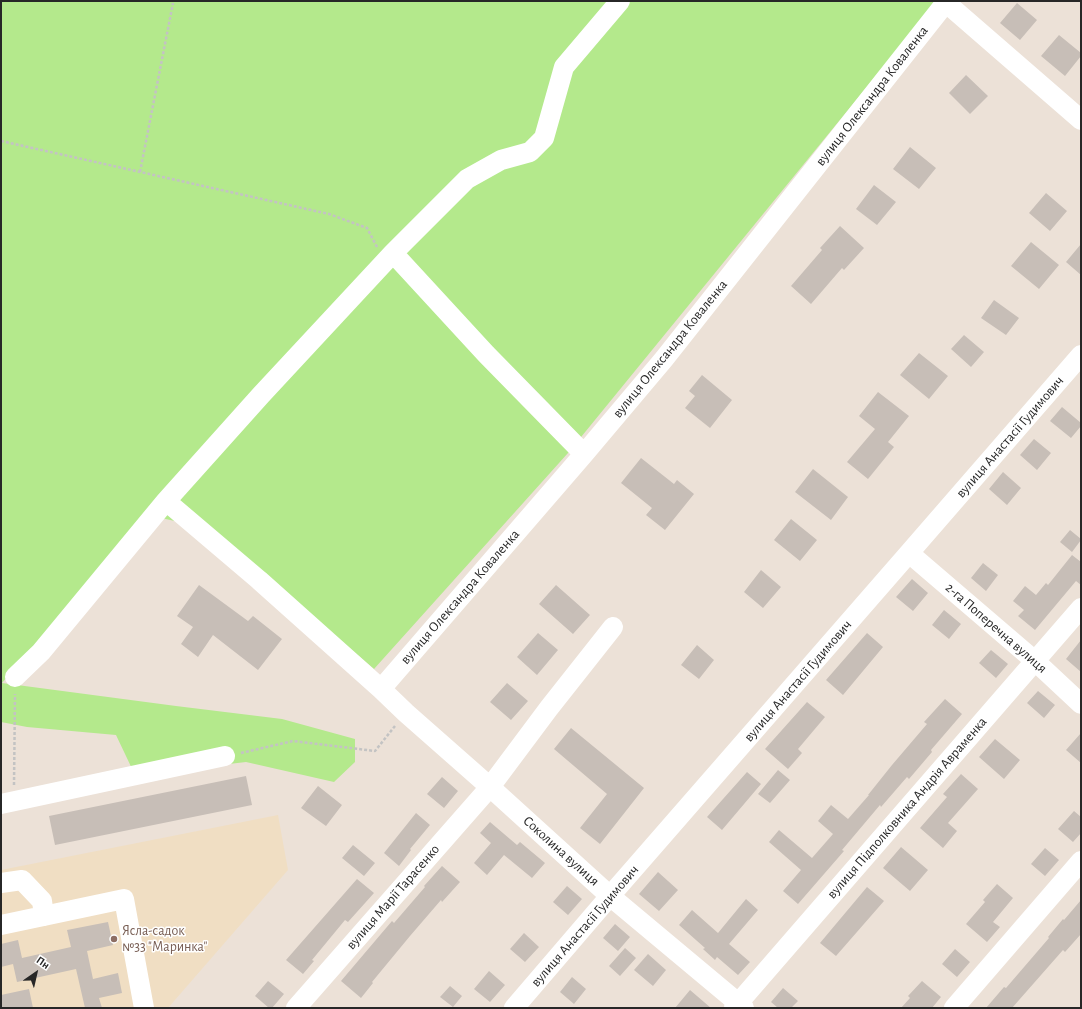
<!DOCTYPE html>
<html>
<head>
<meta charset="utf-8">
<style>
  body { margin:0 }
  #map { position:relative; width:1082px; height:1009px; overflow:hidden; background:#ece1d7; font-family:"Alegreya Sans",sans-serif }
  canvas { display:block }
  .frame { position:absolute; inset:0; border:2px solid #272727; pointer-events:none }
  .north { position:absolute; left:16px; top:953px; width:40px; height:40px; -webkit-text-stroke:3px #fff; paint-order:stroke; rotate:34deg; font-size:11px; font-weight:700; line-height:16px; text-align:center; color:#272727 }
  .north::after { content:''; display:block; margin:auto; width:14px; height:18px; background:#272727; clip-path:polygon(50% 0,100% 100%,50% 72%,0 100%) }
</style>
</head>
<body>
<div id="map">
<canvas width="1082" height="1009"></canvas>
<div class="frame"></div>
<div class="north">Пн</div>
</div>
<script>
const c = document.querySelector('canvas').getContext('2d');
c.lineJoin = 'round';
function paint(path, color) {
  c.fillStyle = color;
  c.fill(path, 'evenodd');
}
function poly(rows) {
  const path = new Path2D();
  for (const r of rows) {
    path.moveTo(r[0], r[1]);
    for (let i = 2; i < r.length; i += 2) path.lineTo(r[i], r[i + 1]);
  }
  return path;
}
function stroke(path, color, width, dash) {
  c.strokeStyle = color;
  c.lineWidth = width;
  c.lineCap = dash ? 'butt' : 'round';
  c.setLineDash(dash || []);
  c.stroke(path);
}
function drawText(font, color, halo, rows, align = 'center') {
  c.font = font + ' "Alegreya Sans",sans-serif';
  c.lineWidth = 3;
  c.setLineDash([]);
  c.textBaseline = 'middle';
  c.strokeStyle = halo;
  c.fillStyle = color;
  for (const [text, x, y, turn = 0] of rows) {
    c.save();
    c.translate(x, y);
    c.rotate((+turn || 0) * Math.PI / 180);
    c.textAlign = isNaN(turn) ? turn : align;
    if (halo) c.strokeText(text, 0, 0);
    c.fillText(text, 0, 0);
    c.restore();
  }
}
const education = poly([
  [278,815,288,870,168,1008,1,1008,1,870]
]);
const green = poly([
  [1,1,937,1,568,453,374,669,277,586,188,524,148,515,2,683,176,706,282,719,355,739,355,762,334,782,246,762,135,775,116,735,27,727,1,722]
]);
const building = poly([
  [1017,3,1037,20,1020,40,1000,23],
  [1059,35,1081,53,1081,56,1065,76,1041,56],
  [966,75,988,96,970,114,949,93],
  [910,147,936,168,919,189,893,169],
  [874,185,896,202,877,225,856,209],
  [1046,193,1067,211,1050,231,1029,213],
  [840,226,864,248,844,270,842,268,811,304,791,286,822,250,820,248],
  [1031,242,1059,265,1039,289,1011,266],
  [1081,244,1081,275,1066,262],
  [994,300,1019,318,1006,335,981,318],
  [964,335,984,352,971,367,951,349],
  [919,353,948,376,929,399,900,375],
  [702,375,732,400,710,428,685,408,695,396,689,391],
  [878,392,909,416,888,442,894,447,868,479,847,462,875,429,859,416],
  [1062,407,1081,423,1081,426,1071,438,1050,421],
  [1034,439,1051,453,1037,470,1020,455],
  [641,458,674,484,677,480,694,494,665,530,646,515,652,508,621,483],
  [813,469,848,497,831,520,795,492],
  [1003,472,1021,488,1007,505,989,489],
  [791,519,817,540,800,561,774,540],
  [1070,530,1081,539,1081,540,1072,552,1060,542],
  [1072,555,1081,562,1081,585,1076,581,1035,630,1018,616,1024,610,1013,601,1025,586,1036,595,1046,583,1048,585],
  [983,563,998,575,986,591,971,578],
  [761,570,781,587,763,608,744,592],
  [912,579,928,593,913,611,896,597],
  [199,585,248,621,253,616,282,639,258,670,213,635,198,657,181,644,193,627,177,616],
  [556,585,590,615,573,634,539,604],
  [944,610,961,624,949,639,932,625],
  [538,633,558,650,537,675,517,657],
  [867,633,883,647,843,695,826,680],
  [1081,640,1081,672,1066,659],
  [697,645,714,660,699,679,681,665],
  [991,650,1008,664,996,678,979,663],
  [507,683,528,701,511,720,490,702],
  [1038,691,1055,705,1044,718,1027,703],
  [945,699,962,714,931,750,932,752,909,779,907,777,881,807,880,805,842,850,844,851,798,904,783,891,801,870,769,842,779,830,812,858,833,834,818,821,831,805,848,819,869,795,868,795,892,765,927,724,924,722],
  [807,702,825,717,798,749,802,753,788,769,765,749],
  [571,728,644,788,600,844,580,828,607,794,554,749],
  [1081,733,1081,763,1066,750],
  [995,739,1020,760,1004,779,979,757],
  [778,770,790,780,770,803,758,794],
  [747,772,761,784,722,830,707,817],
  [961,774,978,789,948,823,957,831,943,848,920,828,947,797,943,794],
  [246,776,252,805,55,845,49,816],
  [442,777,458,791,444,808,427,794],
  [318,786,342,805,326,826,301,808],
  [1074,811,1081,817,1081,833,1073,842,1058,829],
  [416,813,430,825,410,849,411,850,399,866,384,853],
  [490,822,517,845,520,842,545,863,532,878,504,855,487,875,474,863,491,843,480,833],
  [353,845,375,863,364,876,342,858],
  [901,847,928,870,910,891,883,868],
  [1045,848,1059,860,1045,876,1031,864],
  [442,866,460,882,442,902,441,900,410,936,372,982,373,983,361,998,341,981,392,921,394,923,425,887,424,886],
  [658,872,678,890,659,911,639,894],
  [357,879,374,893,348,922,345,920,312,960,314,961,303,974,286,960],
  [997,884,1013,898,993,922,1000,927,987,942,966,924,985,902,983,900],
  [567,886,582,899,568,915,553,902],
  [867,887,884,901,836,956,820,943],
  [746,899,758,910,729,944,750,962,738,975,717,957,715,960,703,949,705,948,679,925,692,910,718,933],
  [1081,900,1081,934,1065,952,1063,950,1012,1008,986,1008,1004,987,1006,988,1049,938,1048,937,1063,919,1064,920],
  [108,922,113,945,87,951,93,979,118,973,122,993,99,998,102,1008,85,1008,76,969,17,982,13,964,1,967,1,944,18,940,22,958,71,947,67,930],
  [615,924,630,937,618,951,603,938],
  [524,933,539,947,525,962,510,949],
  [625,948,636,958,620,976,609,966],
  [955,949,970,962,957,977,942,964],
  [648,954,666,970,653,986,634,970],
  [489,971,505,985,490,1002,474,989],
  [572,977,586,989,574,1004,560,992],
  [268,981,284,994,272,1008,269,1008,255,996],
  [922,981,941,997,932,1008,901,1008,910,998,908,996],
  [450,986,462,996,453,1007,440,997],
  [783,988,798,1001,791,1008,778,1008,771,1002],
  [29,989,33,1008,1,1008,1,995],
  [690,990,711,1008,675,1008]
]);
const path = poly([
  [1,141,329,214,367,228,377,247],
  [140,172,173,3],
  [241,753,293,741,375,751,395,726],
  [14,785,15,694]
]);
const minor = poly([
  [944,1,1081,120],
  [393,253,486,354,584,454],
  [166,501,259,580,381,689,406,713,490,787,610,896,744,1008],
  [909,553,1035,661,1081,704],
  [15,677,41,652,166,501,261,395,393,253,467,179,501,160,530,152,544,138,564,67,620,1],
  [381,689,584,454,664,359,947,1],
  [1,804,225,756],
  [1,883,22,880,42,901,44,916],
  [1,925,124,899,144,1008],
  [296,1008,490,787,549,708,613,627],
  [514,1008,610,896,909,553,1081,355],
  [734,1008,1081,608],
  [954,1008,1081,861]
]);
const markers = [
  [114,939,4,"#8d6e63"]
];
const streetNames = [
  ["вулиця Олександра Коваленка",872,96,-52],
  ["вулиця Олександра Коваленка",670,349,-51],
  ["вулиця Анастасії Гудимович",1010,437,-49],
  ["вулиця Олександра Коваленка",460,597,-49],
  ["2-га Поперечна вулиця",996,628,41],
  ["вулиця Анастасії Гудимович",798,681,-49],
  ["вулиця Підполковника Андрія Авраменка",907,808,-49],
  ["Соколина вулиця",561,851,42],
  ["вулиця Марії Тарасенко",393,897,-49],
  ["вулиця Анастасії Гудимович",585,926,-49]
];
const educationNames = [
  ["Ясла-садок",122,931],
  ["№33 \"Маринка\"",122,947]
];
paint(education, '#f0dec3');
paint(green, '#b4e98c');
paint(building, '#c7beb7');
stroke(path, '#c3c3c3', 2.5, [3, 2]);
stroke(minor, '#fff', 20);
for (const [x, y, r, color] of markers) {
  const dot = new Path2D();
  dot.arc(x, y, r, 0, 2 * Math.PI);
  c.fillStyle = color;
  c.fill(dot);
  stroke(dot, '#fff', 1.5);
}
drawText('14px', '#272727', '#fff', streetNames);
drawText('14px', '#785e54', '#fff', educationNames, 'left');
</script>
</body>
</html>
